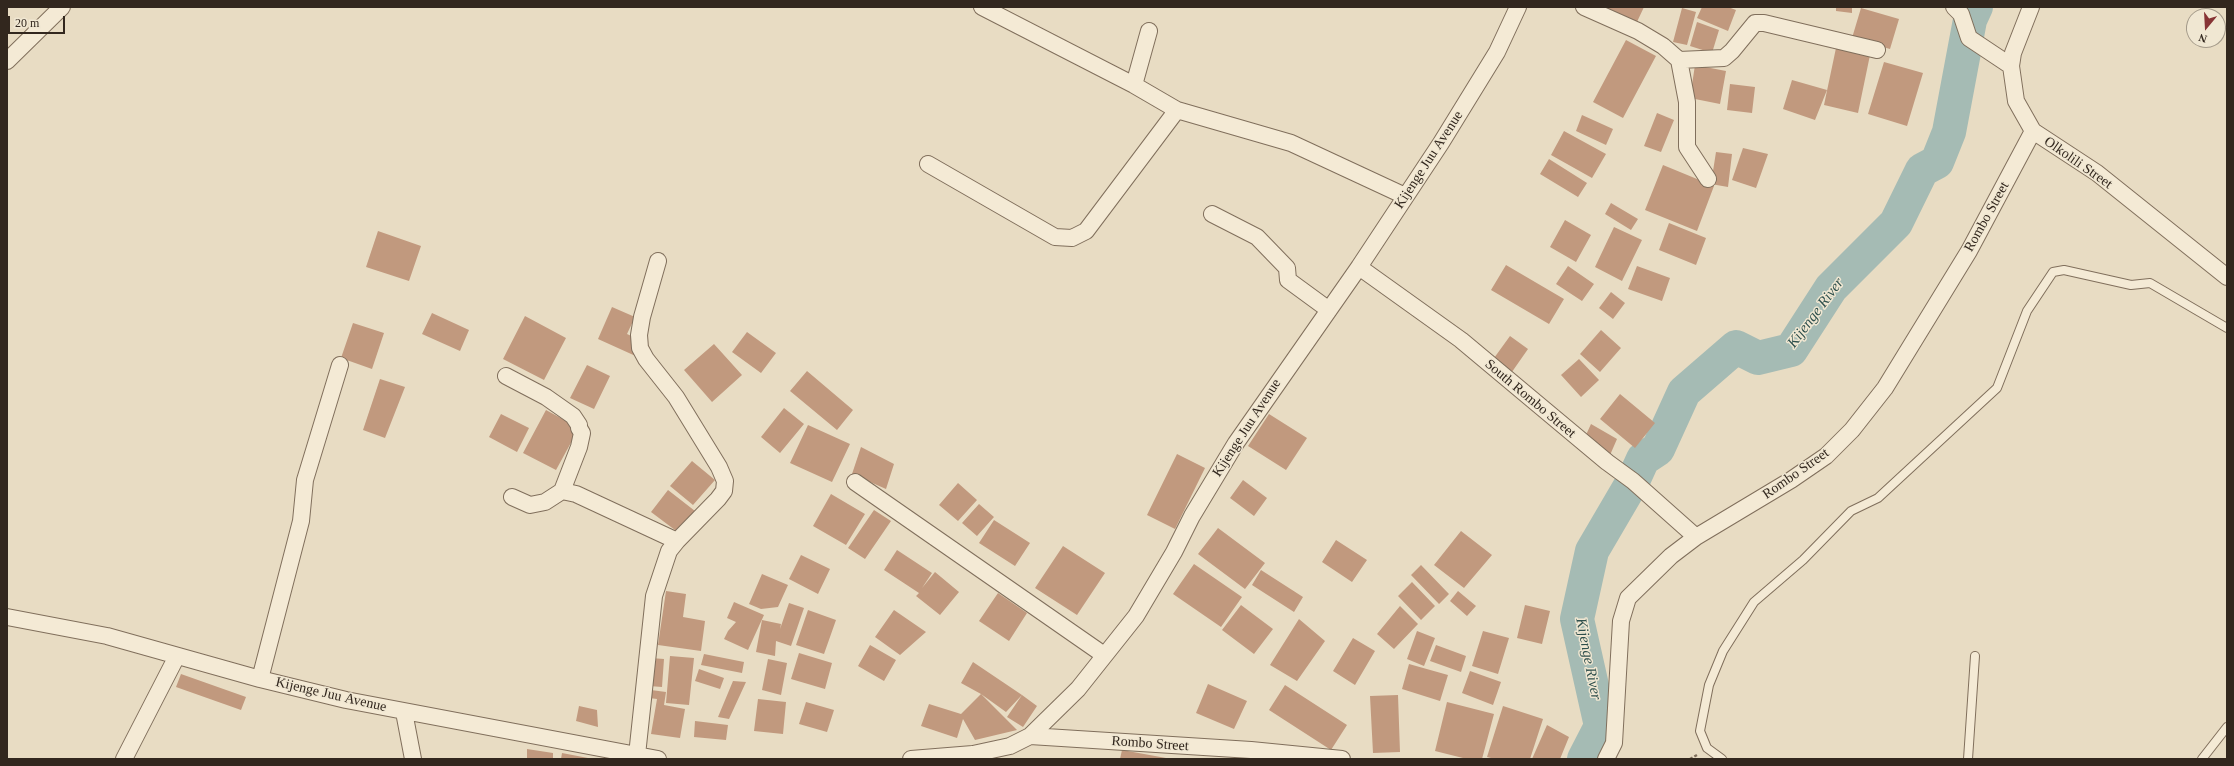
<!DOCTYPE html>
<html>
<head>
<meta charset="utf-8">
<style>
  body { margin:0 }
  #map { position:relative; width:2234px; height:766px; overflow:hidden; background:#e8dcc3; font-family:Georgia,serif }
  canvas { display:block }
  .frame { position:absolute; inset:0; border:8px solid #32271e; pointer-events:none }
  .north { position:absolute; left:2186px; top:8px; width:40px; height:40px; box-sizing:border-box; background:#f0e7d2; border:1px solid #a49a8a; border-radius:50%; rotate:198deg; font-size:11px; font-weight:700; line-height:16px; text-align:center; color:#32271e }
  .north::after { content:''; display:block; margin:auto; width:14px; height:18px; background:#873435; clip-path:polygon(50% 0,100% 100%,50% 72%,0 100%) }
  .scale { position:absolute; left:8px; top:16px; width:57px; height:18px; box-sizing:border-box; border:2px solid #32271e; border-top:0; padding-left:5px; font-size:12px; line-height:14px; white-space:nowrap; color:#32271e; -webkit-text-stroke:3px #f0e7d2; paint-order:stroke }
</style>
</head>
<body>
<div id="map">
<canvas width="2234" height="766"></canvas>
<div class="frame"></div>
<div class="north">N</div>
<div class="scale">20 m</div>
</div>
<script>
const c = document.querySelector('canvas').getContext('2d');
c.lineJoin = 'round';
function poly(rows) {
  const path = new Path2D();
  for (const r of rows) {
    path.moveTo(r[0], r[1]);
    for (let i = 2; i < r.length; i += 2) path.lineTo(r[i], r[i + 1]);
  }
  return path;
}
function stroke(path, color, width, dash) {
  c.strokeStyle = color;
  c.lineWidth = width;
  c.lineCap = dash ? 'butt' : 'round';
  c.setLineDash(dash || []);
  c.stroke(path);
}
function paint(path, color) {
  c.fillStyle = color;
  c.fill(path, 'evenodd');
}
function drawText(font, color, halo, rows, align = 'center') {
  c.font = font + ' Georgia,serif';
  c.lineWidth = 3;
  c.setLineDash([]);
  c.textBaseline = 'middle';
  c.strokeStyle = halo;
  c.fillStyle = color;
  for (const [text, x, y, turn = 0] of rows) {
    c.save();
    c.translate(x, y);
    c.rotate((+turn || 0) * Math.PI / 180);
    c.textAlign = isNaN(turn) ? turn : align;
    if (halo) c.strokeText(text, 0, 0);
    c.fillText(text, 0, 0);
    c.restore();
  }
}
const river = poly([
  [1584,759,1601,726,1577,619,1592,551,1633,481,1643,459,1658,449,1684,392,1736,347,1758,358,1791,350,1831,288,1896,223,1922,170,1937,162,1949,132,1970,20,1976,7]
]);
const building = poly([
  [1606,7,1644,7,1636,24],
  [1702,7,1728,7,1736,10,1728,31,1697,18],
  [1836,7,1852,7,1852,13,1836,11],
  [1682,8,1696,12,1687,45,1673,42],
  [1861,8,1899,19,1890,49,1852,38],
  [1697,22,1719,30,1712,53,1690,46],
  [1626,40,1656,56,1623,118,1593,102],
  [1836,48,1870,55,1858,113,1824,105],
  [1884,62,1923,73,1907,126,1868,114],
  [1695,65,1726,71,1720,104,1690,98],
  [1792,80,1827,90,1815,120,1783,109],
  [1730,84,1755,87,1752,113,1727,110],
  [1657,113,1674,120,1661,152,1644,146],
  [1582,115,1613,129,1606,145,1576,131],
  [1564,131,1606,154,1592,178,1551,155],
  [1743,148,1768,154,1756,188,1732,180],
  [1716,152,1732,154,1728,187,1711,184],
  [1549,159,1587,183,1578,197,1540,174],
  [1663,165,1714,186,1697,231,1645,210],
  [1611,203,1638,219,1631,230,1605,214],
  [1565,220,1591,235,1576,262,1550,247],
  [1669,223,1706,238,1696,265,1659,250],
  [1614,227,1642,240,1622,281,1595,267],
  [378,231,421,246,409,281,366,267],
  [1506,265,1564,299,1549,324,1491,290],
  [1568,266,1594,284,1582,301,1556,284],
  [1637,266,1670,278,1662,301,1628,289],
  [1611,292,1625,303,1613,319,1599,308],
  [612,307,635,317,627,334,647,343,640,358,598,339],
  [432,313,469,330,460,351,422,334],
  [525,316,566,338,544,380,503,359],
  [353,323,384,333,372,369,341,358],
  [1601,330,1621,348,1600,372,1580,354],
  [747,332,776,353,761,373,732,352],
  [1510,336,1528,349,1507,379,1489,365],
  [714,344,742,375,712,402,684,370],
  [1579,359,1599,380,1581,397,1561,375],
  [587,365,610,376,594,409,570,398],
  [807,371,853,410,837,430,790,391],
  [380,379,405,387,385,438,363,430],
  [1620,394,1655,423,1635,448,1600,419],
  [784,408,804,424,780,453,761,437],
  [546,410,579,428,556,470,523,453],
  [501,414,529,428,517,452,489,437],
  [1269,414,1307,438,1286,470,1248,446],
  [1591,424,1617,439,1607,462,1581,446],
  [808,425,850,444,832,482,790,463],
  [861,447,894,464,886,489,852,474],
  [1177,454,1205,468,1175,529,1147,515],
  [692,461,715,480,693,505,670,486],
  [1243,480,1267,498,1254,516,1230,498],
  [958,483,977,500,958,521,939,505],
  [668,490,695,511,679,533,651,512],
  [831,494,865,514,846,545,813,526],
  [979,504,994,517,977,536,962,523],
  [874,510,891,521,865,559,848,548],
  [994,520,1030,543,1015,566,979,543],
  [1218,528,1265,563,1245,589,1198,554],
  [1461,531,1492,555,1464,588,1434,565],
  [1336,540,1367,560,1352,582,1322,562],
  [1063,546,1105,573,1077,615,1035,588],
  [897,550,932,573,922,588,935,572,959,592,940,615,916,596,919,593,884,570],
  [801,555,830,569,818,594,789,579],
  [1194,564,1242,597,1221,627,1173,594],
  [1421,565,1449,594,1439,604,1411,575],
  [1261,570,1303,597,1294,612,1252,585],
  [762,574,788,585,778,607,761,609,749,604],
  [1412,582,1435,606,1421,620,1398,596],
  [666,591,686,594,683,617,705,621,701,651,658,645],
  [1458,591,1476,606,1467,616,1450,601],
  [998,593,1027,613,1009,641,979,621],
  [734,602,764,615,748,650,724,639,728,631,736,622,727,618],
  [789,603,804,608,791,646,776,641,775,656,756,652,762,620,781,624,780,629],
  [1241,605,1273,629,1254,654,1222,630],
  [1525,605,1550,611,1542,644,1517,638],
  [1400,606,1418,624,1394,649,1377,634],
  [808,610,836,620,824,654,796,645],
  [894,610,926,632,900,655,875,637],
  [1299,619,1325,641,1297,681,1270,665],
  [1417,631,1435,638,1424,666,1407,659],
  [1483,631,1509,638,1498,674,1472,666],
  [1353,638,1375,651,1355,685,1333,671],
  [870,645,896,660,884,681,858,666],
  [1436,645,1466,656,1461,672,1430,661],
  [799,653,832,663,825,689,791,679],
  [704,654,744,662,742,673,701,665],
  [670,656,694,658,689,705,666,703],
  [651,658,664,659,662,687,649,686],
  [768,659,787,663,781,695,762,690],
  [973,662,1022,695,1037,706,1023,727,1007,717,1022,695,1006,712,981,694,961,683],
  [1409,664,1448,675,1440,701,1402,689],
  [699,669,724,678,720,689,695,681],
  [1470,671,1501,682,1493,705,1462,693],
  [181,674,246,697,241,710,176,687],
  [733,681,746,682,729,719,718,717],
  [1208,684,1247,701,1234,729,1196,713],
  [1285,685,1347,725,1331,750,1269,710],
  [651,690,666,692,664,705,685,709,680,738,651,734,657,699,649,698],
  [981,694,1017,730,975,740,963,719,957,738,921,726,929,704,961,714],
  [1398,695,1400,752,1373,753,1370,696],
  [758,699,786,702,783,734,754,731],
  [806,702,834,710,827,732,799,724],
  [1447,702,1494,714,1482,759,1467,759,1435,751],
  [579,706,597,710,598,727,576,721],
  [1503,706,1543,719,1530,759,1495,759,1487,757],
  [695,721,728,725,726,740,694,737],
  [1547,725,1569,737,1560,759,1532,759],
  [527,749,553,753,553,759,527,759],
  [1122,750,1166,758,1166,759,1120,759],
  [562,753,588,758,588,759,561,759]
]);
const path = poly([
  [1690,759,1697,755]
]);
const lane = poly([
  [1722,759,1707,748,1700,731,1709,685,1723,651,1754,602,1803,560,1851,511,1878,498,1997,388,2027,311,2053,272,2064,270,2131,285,2150,283,2227,328],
  [1968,759,1975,656],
  [2202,759,2227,727]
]);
const street = poly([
  [982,7,1134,85,1177,110,1291,143,1405,196],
  [1584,7,1638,31,1663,46,1679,60,1687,102,1687,147,1708,179],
  [1954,7,1961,14,1969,38,2011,66],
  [2031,7,2013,53,2011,66,2016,101,2033,131,2097,173,2227,277],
  [1679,60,1724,58,1732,51,1755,23,1764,23,1877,50],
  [7,61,62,7],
  [1134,85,1149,31],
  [928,164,1055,237,1072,238,1086,231,1177,110],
  [1212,214,1257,237,1287,268,1288,280,1329,310],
  [1359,267,1461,340,1607,462,1633,481,1696,537],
  [506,376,546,397,573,416,579,425,579,428,582,433,579,447,562,491],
  [855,482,1104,655],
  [512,497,530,505,545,502,562,491,576,494,677,541],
  [7,617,107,636,260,679,346,700,658,759],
  [260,679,301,521,305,480,340,365],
  [404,712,413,759],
  [1030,736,1251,750,1342,759],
  [637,755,654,596,669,551,677,541,718,499,724,491,725,481,719,467,676,397,646,359,640,348,639,335,642,317,658,261],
  [124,759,177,656],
  [911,759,973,754,1010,746,1030,736,1078,689,1136,616,1174,552,1192,516,1236,443,1359,267,1441,143,1497,52,1518,7],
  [1606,759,1614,743,1621,621,1628,598,1671,556,1696,537,1791,480,1826,456,1852,430,1885,388,1969,251,2033,131]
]);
const streetNames = [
  ["Kijenge Juu Avenue",1429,160,-57],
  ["Olkolili Street",2078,163,35],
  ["Rombo Street",1987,217,-61],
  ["South Rombo Street",1530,399,40],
  ["Kijenge Juu Avenue",1247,428,-57],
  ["Rombo Street",1796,474,-35],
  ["Kijenge Juu Avenue",331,695,13],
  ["Rombo Street",1150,744,4]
];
const waterNames = [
  ["Kijenge River",1816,313,-53],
  ["Kijenge River",1588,659,79]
];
stroke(river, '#a5bbb4', 34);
paint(building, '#c1997e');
stroke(lane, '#806f5c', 10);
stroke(street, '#806f5c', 18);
stroke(path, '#806f5c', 2.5, [3, 2]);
stroke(lane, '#f4ead5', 8);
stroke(street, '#f4ead5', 16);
drawText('14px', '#32271e', '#f0e7d2', streetNames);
drawText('italic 15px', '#2f504d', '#f0e7d2', waterNames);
</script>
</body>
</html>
